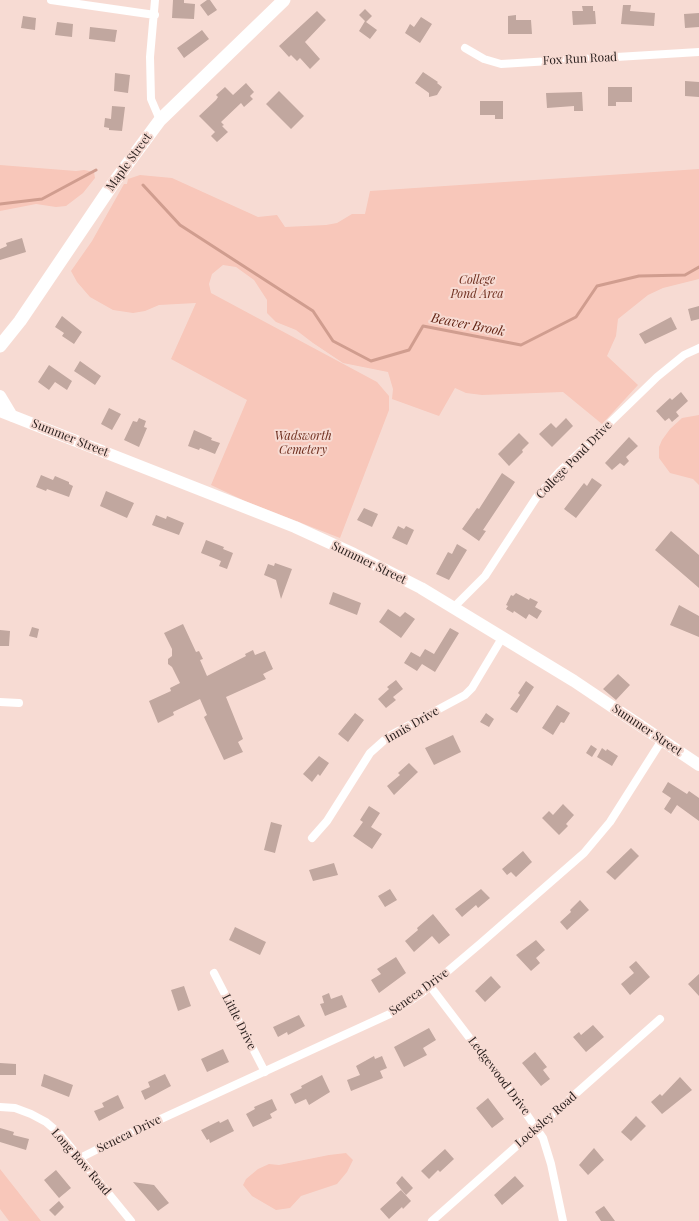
<!DOCTYPE html>
<html>
<head>
<meta charset="utf-8">
<style>
  body { margin:0 }
  canvas { display:block; background:#f7dbd3 }
</style>
</head>
<body>
<canvas width="699" height="1221"></canvas>
<script>
const c = document.querySelector('canvas').getContext('2d');
c.lineJoin = 'round';
function paint(path, color) {
  c.fillStyle = color;
  c.fill(path, 'evenodd');
}
function poly(rows) {
  const path = new Path2D();
  for (const r of rows) {
    path.moveTo(r[0], r[1]);
    for (let i = 2; i < r.length; i += 2) path.lineTo(r[i], r[i + 1]);
  }
  return path;
}
function stroke(path, color, width, dash) {
  c.strokeStyle = color;
  c.lineWidth = width;
  c.lineCap = dash ? 'butt' : 'round';
  c.setLineDash(dash || []);
  c.stroke(path);
}
function drawText(font, color, halo, rows, align = 'center') {
  c.font = font + ' "Playfair Display",serif';
  c.lineWidth = 4;
  c.setLineDash([]);
  c.textBaseline = 'middle';
  c.strokeStyle = halo;
  c.fillStyle = color;
  for (const [text, x, y, turn = 0] of rows) {
    c.save();
    c.translate(x, y);
    c.rotate((+turn || 0) * Math.PI / 180);
    c.textAlign = isNaN(turn) ? turn : align;
    if (halo) c.strokeText(text, 0, 0);
    c.fillText(text, 0, 0);
    c.restore();
  }
}
const green = poly([
  [0,165,76,171,84,170,94,172,95,178,83,193,66,206,56,207,36,204,0,211],
  [699,169,699,279,663,288,648,295,618,319,616,336,607,356,638,385,602,424,563,392,482,395,466,393,455,388,439,416,392,399,393,389,388,372,343,363,313,343,296,330,276,322,267,313,267,300,254,280,236,267,223,265,212,274,209,284,211,293,377,382,389,396,389,410,340,538,245,501,211,485,247,400,171,359,196,303,159,305,145,311,133,313,113,310,90,297,77,282,71,271,92,241,124,184,127,184,128,179,140,175,172,178,258,217,277,215,285,227,326,225,337,223,352,214,365,214,370,191],
  [699,415,699,485,693,479,670,473,659,458,659,447,662,440,670,429,682,418],
  [346,1153,353,1160,347,1172,337,1184,301,1196,290,1208,276,1210,252,1196,243,1185,246,1179,258,1169,269,1164,279,1165,329,1155],
  [0,1169,41,1221,9,1221,0,1209]
]);
const stream = poly([
  [143,185,180,225,313,311,333,341,371,361,409,350,423,326,521,345,576,317,597,286,639,276,685,275,699,267],
  [0,204,42,199,96,170]
]);
const building = poly([
  [173,0,184,0,184,3,195,4,194,19,172,18],
  [207,0,210,0,217,10,208,16,200,5],
  [623,5,631,5,630,11,655,13,654,26,621,24],
  [582,6,593,6,593,11,595,11,596,24,573,25,572,11,583,11],
  [365,9,372,16,366,22,377,30,370,39,359,31,365,21,359,15],
  [317,11,326,20,305,42,320,59,310,69,300,58,297,61,291,55,289,57,279,46],
  [699,13,699,27,685,28,684,14],
  [516,15,516,20,531,20,532,34,508,34,508,16],
  [23,16,36,18,35,30,21,28],
  [421,17,432,24,420,43,405,33,410,24,414,27],
  [57,22,73,24,72,37,55,35],
  [90,27,117,30,115,42,89,39],
  [202,30,209,39,184,58,177,48],
  [423,72,438,82,437,83,442,87,437,95,429,97,429,93,415,83],
  [115,73,130,75,128,93,114,91],
  [685,81,699,82,699,97,685,96],
  [246,83,254,92,250,96,253,99,244,107,241,103,221,122,224,125,222,126,228,132,217,142,211,136,215,132,199,116,216,100,218,97,216,95,225,87,233,95],
  [608,87,632,87,632,102,616,102,616,106,608,106],
  [279,91,304,116,291,129,266,104],
  [582,92,583,111,574,111,574,106,547,108,546,93],
  [480,101,503,101,503,119,495,119,495,115,480,115],
  [112,106,125,107,122,131,109,130,109,128,104,127,105,118,111,119],
  [22,238,26,252,0,260,0,249,7,246,6,243],
  [699,306,699,319,691,321,688,309],
  [62,316,82,332,74,344,62,336,64,333,55,327],
  [671,317,677,329,645,344,639,334],
  [80,361,101,376,95,385,74,371],
  [49,365,72,381,67,390,55,382,49,390,38,382],
  [681,392,688,401,676,412,679,416,672,422,669,418,665,421,656,411,670,398,672,400],
  [109,408,121,414,112,430,101,424],
  [139,418,146,421,144,427,147,428,139,447,124,440,133,421,137,422],
  [566,418,573,426,552,447,539,434,551,423,556,428],
  [194,430,212,438,211,440,220,443,215,454,200,448,199,450,188,446],
  [519,433,529,443,522,450,523,452,509,466,498,454],
  [629,437,638,446,626,457,629,461,624,466,620,463,612,470,605,463],
  [502,473,515,482,483,530,486,531,479,541,462,529,477,508,479,509],
  [41,475,53,480,55,476,69,482,69,484,73,486,69,497,47,489,46,491,36,487],
  [592,478,602,485,576,518,564,509,584,483,587,486],
  [106,491,134,503,127,518,100,506],
  [364,508,378,514,372,527,357,520],
  [156,515,166,519,167,516,184,523,179,535,152,525],
  [398,526,404,529,406,526,414,530,407,545,392,538],
  [671,531,699,555,699,588,655,550],
  [206,540,224,547,223,549,233,553,227,569,219,566,221,561,201,553],
  [457,544,467,550,449,580,436,574,448,552,452,554],
  [275,563,292,569,281,599,276,580,264,575,268,564,274,566],
  [333,592,361,603,357,615,329,604],
  [516,593,529,600,530,598,538,602,535,607,542,611,537,619,529,614,526,619,514,611,513,613,506,609,508,606,506,605,511,595,513,596],
  [679,605,699,616,699,637,670,625],
  [388,609,400,617,405,612,415,619,401,638,379,622],
  [183,624,196,652,199,651,203,659,200,660,207,676,246,656,245,654,253,650,255,655,265,651,273,669,263,674,266,679,226,697,243,739,238,742,243,752,224,760,204,717,207,715,200,699,173,712,174,715,158,723,149,701,171,691,170,688,180,683,172,667,168,664,168,659,172,656,172,649,164,633],
  [32,627,39,629,37,638,29,636],
  [450,628,459,633,435,672,422,664,417,671,404,663,411,652,420,657,425,649,434,654],
  [0,630,10,631,9,646,0,646],
  [618,674,630,685,616,700,603,689],
  [396,680,403,689,393,697,396,700,386,708,378,699,389,689,387,687],
  [526,681,534,687,517,713,510,709,520,695,518,693],
  [557,705,570,713,564,723,561,722,553,735,542,728],
  [355,713,364,720,348,742,338,734],
  [486,713,494,719,489,727,480,722],
  [453,735,461,752,434,765,425,748],
  [591,745,597,749,592,757,586,753],
  [602,748,606,751,607,749,618,756,612,766,597,757],
  [319,756,329,763,320,776,318,774,312,782,303,774],
  [409,763,418,772,394,795,387,786,400,775,398,773],
  [668,782,687,794,689,791,699,798,699,821,677,805,671,814,664,809,671,798,662,792],
  [563,804,574,815,566,824,568,826,559,835,542,818,549,811,553,815],
  [369,806,380,813,371,827,382,834,372,849,353,836,363,822,360,820],
  [271,822,282,825,275,853,264,850],
  [631,848,639,856,615,880,606,872],
  [523,851,532,862,516,877,511,872,507,875,502,869],
  [334,863,338,875,313,881,309,870],
  [390,889,397,900,385,907,378,896],
  [481,889,490,898,478,908,476,905,462,917,455,909],
  [580,900,589,910,567,930,560,922,571,912,570,910],
  [433,914,450,935,439,944,432,936,414,952,405,941,418,930,417,928],
  [235,927,266,942,260,955,229,940],
  [536,940,545,950,536,958,540,963,531,971,516,955],
  [396,957,406,973,379,993,371,980,381,974,377,969],
  [636,961,650,977,630,995,621,984,634,973,629,967],
  [699,974,699,996,688,984],
  [491,976,501,987,485,1002,475,991],
  [184,986,191,1006,178,1011,171,990],
  [329,993,331,999,342,995,347,1007,325,1016,320,1004,324,1003,322,996],
  [299,1015,305,1026,288,1035,287,1032,278,1037,273,1027],
  [593,1025,604,1037,586,1052,573,1037,579,1032,581,1035],
  [429,1028,436,1040,423,1048,427,1055,404,1067,394,1047],
  [223,1049,229,1062,207,1072,201,1059],
  [535,1052,547,1067,543,1070,550,1079,541,1086,522,1063],
  [374,1056,375,1059,382,1056,387,1068,380,1071,383,1078,351,1091,347,1080,360,1075,356,1066],
  [0,1063,16,1064,16,1075,0,1075],
  [44,1074,73,1085,69,1097,41,1086],
  [165,1074,171,1086,145,1100,141,1091,150,1087,148,1082],
  [322,1075,330,1092,309,1105,306,1099,295,1104,290,1094,302,1088,301,1086],
  [680,1077,692,1090,662,1114,651,1102,660,1094,662,1096],
  [118,1095,124,1108,99,1121,94,1111,104,1107,102,1103],
  [488,1098,504,1119,492,1128,476,1108],
  [272,1099,277,1110,270,1114,272,1118,253,1127,246,1114,255,1109,254,1107],
  [636,1116,646,1126,631,1141,621,1132],
  [228,1119,234,1131,210,1143,209,1139,207,1140,201,1130,219,1121,220,1123],
  [0,1128,14,1132,13,1135,29,1139,26,1150,0,1142],
  [594,1148,604,1160,588,1175,579,1165],
  [445,1149,454,1159,440,1172,438,1170,429,1179,421,1171],
  [56,1170,71,1188,59,1198,44,1180],
  [402,1176,413,1188,406,1195,396,1183],
  [515,1176,524,1186,502,1205,494,1195],
  [133,1182,154,1185,169,1203,158,1211],
  [401,1190,411,1201,403,1209,402,1207,389,1219,380,1209],
  [59,1201,64,1207,55,1216,49,1210],
  [604,1206,615,1221,601,1221,595,1212]
]);
const street = poly([
  [51,0,155,15],
  [155,0,150,57,151,99,160,120],
  [465,48,484,59,501,64,699,52],
  [453,608,485,576,536,498,560,471,657,377,684,355,699,348],
  [0,702,19,703],
  [312,838,327,821,370,753,389,736,465,695,472,688,502,638],
  [214,973,265,1072],
  [430,986,516,1099,543,1138,551,1164,563,1221],
  [0,1107,15,1108,31,1114,46,1122,60,1134,131,1221],
  [80,1158,126,1135,392,1013,422,993,481,943,584,853,610,822,662,740],
  [432,1221,660,1019]
]);
const secondary = poly([
  [0,396,12,416],
  [0,411,295,527,354,554,421,588,574,681,699,765]
]);
const primary = poly([
  [0,346,20,321,112,185,160,120,284,0]
]);
const streetNames = [
  ["Fox Run Road",580,59,-3],
  ["Maple Street",129,162,-54],
  ["Summer Street",70,438,22],
  ["College Pond Drive",574,460,-46],
  ["Summer Street",369,563,26],
  ["Innis Drive",412,725,-30],
  ["Summer Street",647,730,34],
  ["Seneca Drive",419,992,-36],
  ["Little Drive",239,1022,63],
  ["Ledgewood Drive",499,1076,53],
  ["Locksley Road",546,1120,-41],
  ["Seneca Drive",129,1134,-26],
  ["Long Bow Road",81,1162,49]
];
const parkNames = [
  ["College",477,280],
  ["Pond Area",477,294],
  ["Wadsworth",303,436],
  ["Cemetery",303,450]
];
const waterNames = [
  ["Beaver Brook",468,325,11]
];
paint(green, '#f8c7ba');
stroke(stream, '#d09d8f', 3);
paint(building, '#c1a79f');
stroke(street, '#fff', 8);
stroke(secondary, '#fff', 12);
stroke(primary, '#fff', 13);
drawText('12px', '#2b211f', '#f7dbd3', streetNames);
drawText('italic 12px', '#6e2e1e', '#f7dbd3', parkNames);
drawText('italic 13px', '#622313', '#f7dbd3', waterNames);
</script>
</body>
</html>
